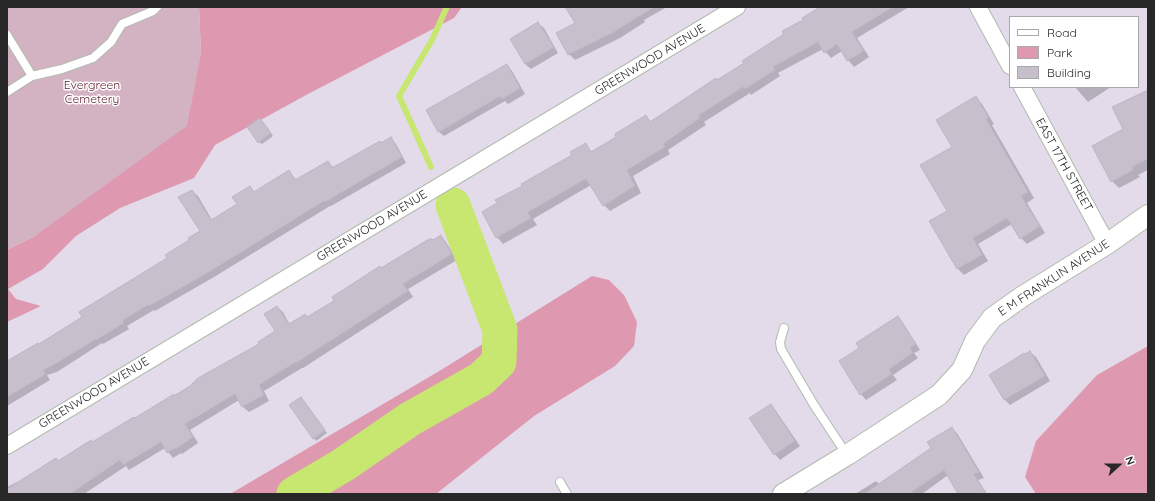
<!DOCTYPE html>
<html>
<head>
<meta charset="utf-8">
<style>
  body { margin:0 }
  #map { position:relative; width:1155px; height:501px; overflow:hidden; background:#e3daea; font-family:Quicksand,sans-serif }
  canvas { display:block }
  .frame { position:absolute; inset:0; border:8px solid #282828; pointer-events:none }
  .legend { position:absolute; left:1009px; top:16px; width:130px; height:72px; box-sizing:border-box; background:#fff; border:1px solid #a9a9a9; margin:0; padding:5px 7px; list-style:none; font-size:12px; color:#282828 }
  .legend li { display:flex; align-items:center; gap:8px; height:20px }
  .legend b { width:20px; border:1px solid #a9a9a9 }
  .north { position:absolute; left:1099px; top:445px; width:40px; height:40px; -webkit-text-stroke:3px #fff; paint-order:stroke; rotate:69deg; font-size:11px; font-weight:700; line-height:16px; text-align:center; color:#282828 }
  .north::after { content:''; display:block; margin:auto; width:14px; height:18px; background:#282828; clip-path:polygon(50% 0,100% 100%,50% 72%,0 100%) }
</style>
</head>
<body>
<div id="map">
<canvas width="1155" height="501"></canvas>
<div class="frame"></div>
<ul class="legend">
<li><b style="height:5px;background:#fff"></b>Road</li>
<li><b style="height:11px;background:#de99b0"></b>Park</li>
<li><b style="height:11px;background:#c7bfcc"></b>Building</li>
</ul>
<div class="north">N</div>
</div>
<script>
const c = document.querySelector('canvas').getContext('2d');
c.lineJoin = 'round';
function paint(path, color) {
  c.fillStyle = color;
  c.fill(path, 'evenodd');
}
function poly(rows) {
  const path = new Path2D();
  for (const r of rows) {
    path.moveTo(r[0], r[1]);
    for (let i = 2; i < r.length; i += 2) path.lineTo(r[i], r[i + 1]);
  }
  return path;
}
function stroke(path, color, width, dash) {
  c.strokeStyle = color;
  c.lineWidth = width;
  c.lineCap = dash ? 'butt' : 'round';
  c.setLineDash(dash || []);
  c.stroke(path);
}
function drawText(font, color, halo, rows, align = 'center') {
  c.font = font + ' Quicksand,sans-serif';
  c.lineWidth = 3;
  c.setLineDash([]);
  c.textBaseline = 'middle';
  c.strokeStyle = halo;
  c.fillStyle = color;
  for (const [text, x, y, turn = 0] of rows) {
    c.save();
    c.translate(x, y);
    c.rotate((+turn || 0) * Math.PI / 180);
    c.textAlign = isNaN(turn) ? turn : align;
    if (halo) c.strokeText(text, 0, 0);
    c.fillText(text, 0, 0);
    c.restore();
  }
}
const green = poly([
  [199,7,462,7,454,18,308,94,215,145,194,178,120,208,76,236,43,269,8,289,16,299,41,306,7,322,7,250,35,236,201,54],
  [592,276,609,280,624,295,637,322,634,346,615,366,534,416,436,494,230,494,441,370],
  [1148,346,1148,494,1036,494,1025,477,1036,441,1097,375]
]);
const cemetery = poly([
  [7,7,199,7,201,54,187,126,35,236,7,250]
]);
const shadow = poly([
  [582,7,667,7,644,20,645,22,620,38,575,60,569,54,576,23],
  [822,7,909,7,857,38,869,57,854,67,848,60,842,51,831,58,823,49,778,73,780,76,751,95,750,93,704,122,706,125,668,150,670,154,633,176,641,193,610,211,604,205,591,185,533,219,537,225,503,244,497,237,483,212,573,155,585,145,592,152,618,137,646,117,651,122,745,63],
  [538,23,544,28,558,53,531,69,525,64,511,39],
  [507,65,512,71,525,94,508,104,505,101,444,136,439,132,504,94],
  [1075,87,1111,87,1088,102],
  [1148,94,1148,170,1138,175,1140,177,1119,188,1112,181,1093,146,1125,129],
  [976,98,982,104,994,124,992,125,1034,198,1027,203,1045,233,1027,244,1021,238,1012,224,978,244,988,261,964,275,958,269,931,221,949,211,953,147],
  [262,121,273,136,262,144,259,142],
  [390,138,396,144,406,163,331,206,330,206,214,277,155,311,154,310,127,326,129,329,103,344,102,343,57,372,47,375,50,380,7,406,7,362,39,345,84,317,169,258,201,231,192,191,198,196,212,220,238,205,250,187,255,192,289,171,297,181,328,162,333,167],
  [441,236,446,242,457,260,408,289,413,297,303,368,302,368,264,391,269,401,249,412,243,407,239,400,190,430,198,443,182,454,181,453,173,458,165,448,129,470,126,466,84,494,7,494,7,487,17,482,18,483,135,419,261,344,276,332,277,307,283,312,290,325,305,315,308,318,382,269],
  [898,318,903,323,920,350,914,353,918,358,893,375,897,380,866,400,861,394,840,361,860,348],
  [1030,352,1036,357,1050,381,1010,405,1005,400,1025,355],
  [303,400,327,433,316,441,314,438],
  [771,405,776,411,800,446,780,460,775,454],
  [951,428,957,433,984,478,978,480,987,494,959,494,948,475,922,494,855,494,876,481,880,485,932,449]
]);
const stream = poly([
  [431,167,399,96,432,40,446,9,446,7]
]);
const river = poly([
  [294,494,343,465,410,419,481,379,499,362,500,330,453,205]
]);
const building = poly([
  [565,7,654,7,614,32,568,55,556,33,575,23,565,7],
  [820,7,893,7,852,32,864,51,847,61,837,44,824,53,818,42,773,67,775,70,745,89,743,87,699,115,700,118,663,144,665,147,627,170,635,186,603,206,586,179,528,212,531,218,496,238,482,212,497,203,495,200,522,186,521,184,572,155,570,152,586,143,591,152,616,137,615,134,646,115,650,122,716,78,717,80,744,63,742,61,784,34,782,31,803,20,802,18,820,7],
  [538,22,554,47,525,64,510,39,538,22],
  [507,64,520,88,502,99,500,96,438,132,426,110,507,64],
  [1148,90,1148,159,1132,167,1133,170,1111,182,1092,146,1123,129,1112,107,1148,90],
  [976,96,989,118,986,119,1028,192,1021,196,1040,226,1020,239,1007,218,973,238,982,255,957,269,929,221,947,211,920,165,952,147,936,120,976,96],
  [260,118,271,133,258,143,247,127,260,118],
  [391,137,402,157,325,202,324,201,209,272,149,306,148,305,123,320,124,323,96,340,96,339,52,366,43,370,46,374,7,397,7,361,38,343,39,344,82,317,79,312,167,258,165,255,189,240,188,238,200,231,178,197,192,190,211,220,237,204,232,197,250,186,254,192,289,170,295,180,328,161,332,168,380,141,381,143,391,137],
  [441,235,452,254,403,284,408,291,296,363,296,362,259,385,264,395,242,407,235,394,185,424,193,437,176,449,175,448,167,453,161,442,123,465,120,460,70,494,7,494,7,489,56,458,58,461,91,440,92,442,134,417,135,418,174,394,174,396,190,386,198,378,259,344,258,342,275,331,264,314,277,306,289,324,305,314,307,317,334,301,332,297,380,266,381,268,429,239,432,239,433,240,441,235],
  [898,316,916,344,910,348,913,353,889,369,892,374,860,395,839,361,859,348,856,343,898,316],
  [1030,351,1045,376,1004,400,989,375,1024,353,1025,354,1030,351],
  [301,397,325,430,313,439,289,405,301,397],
  [771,404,795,441,774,455,749,418,771,404],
  [952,427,979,472,974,474,986,494,958,494,944,470,909,494,864,494,931,448,927,442,952,427]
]);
const service = poly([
  [7,35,32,76,7,92],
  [32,76,62,69,93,58,111,42,122,24,153,11,157,7],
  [784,328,780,342,781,349,814,405,847,455],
  [560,482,567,494]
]);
const minor = poly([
  [978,7,1010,66],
  [1022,87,1107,244],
  [7,446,737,7]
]);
const tertiary = poly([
  [783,494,847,455,939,395,962,370,975,341,992,318,1023,296,1107,244,1148,215]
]);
const streetNames = [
  ["GREENWOOD AVENUE",650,60,-31],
  ["EAST 17TH STREET",1064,165,61],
  ["GREENWOOD AVENUE",372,226,-31],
  ["E M FRANKLIN AVENUE",1054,278,-33],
  ["GREENWOOD AVENUE",94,393,-31]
];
const parkNames = [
  ["Evergreen",92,85],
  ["Cemetery",92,99]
];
paint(green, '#de99b0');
paint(cemetery, '#d3b2c2');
paint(shadow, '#0003');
stroke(stream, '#c8e771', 6);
stroke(river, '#c8e771', 35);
paint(building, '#c7bfcc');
stroke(building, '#bfb4c5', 1);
stroke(service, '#b1bbae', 10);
stroke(minor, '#b1bbae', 18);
stroke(tertiary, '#b1bbae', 22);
stroke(service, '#fff', 8);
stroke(minor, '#fff', 16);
stroke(tertiary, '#fff', 20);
drawText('12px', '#282828', '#fff', streetNames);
drawText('12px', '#601d2b', '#fff', parkNames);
</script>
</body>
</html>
